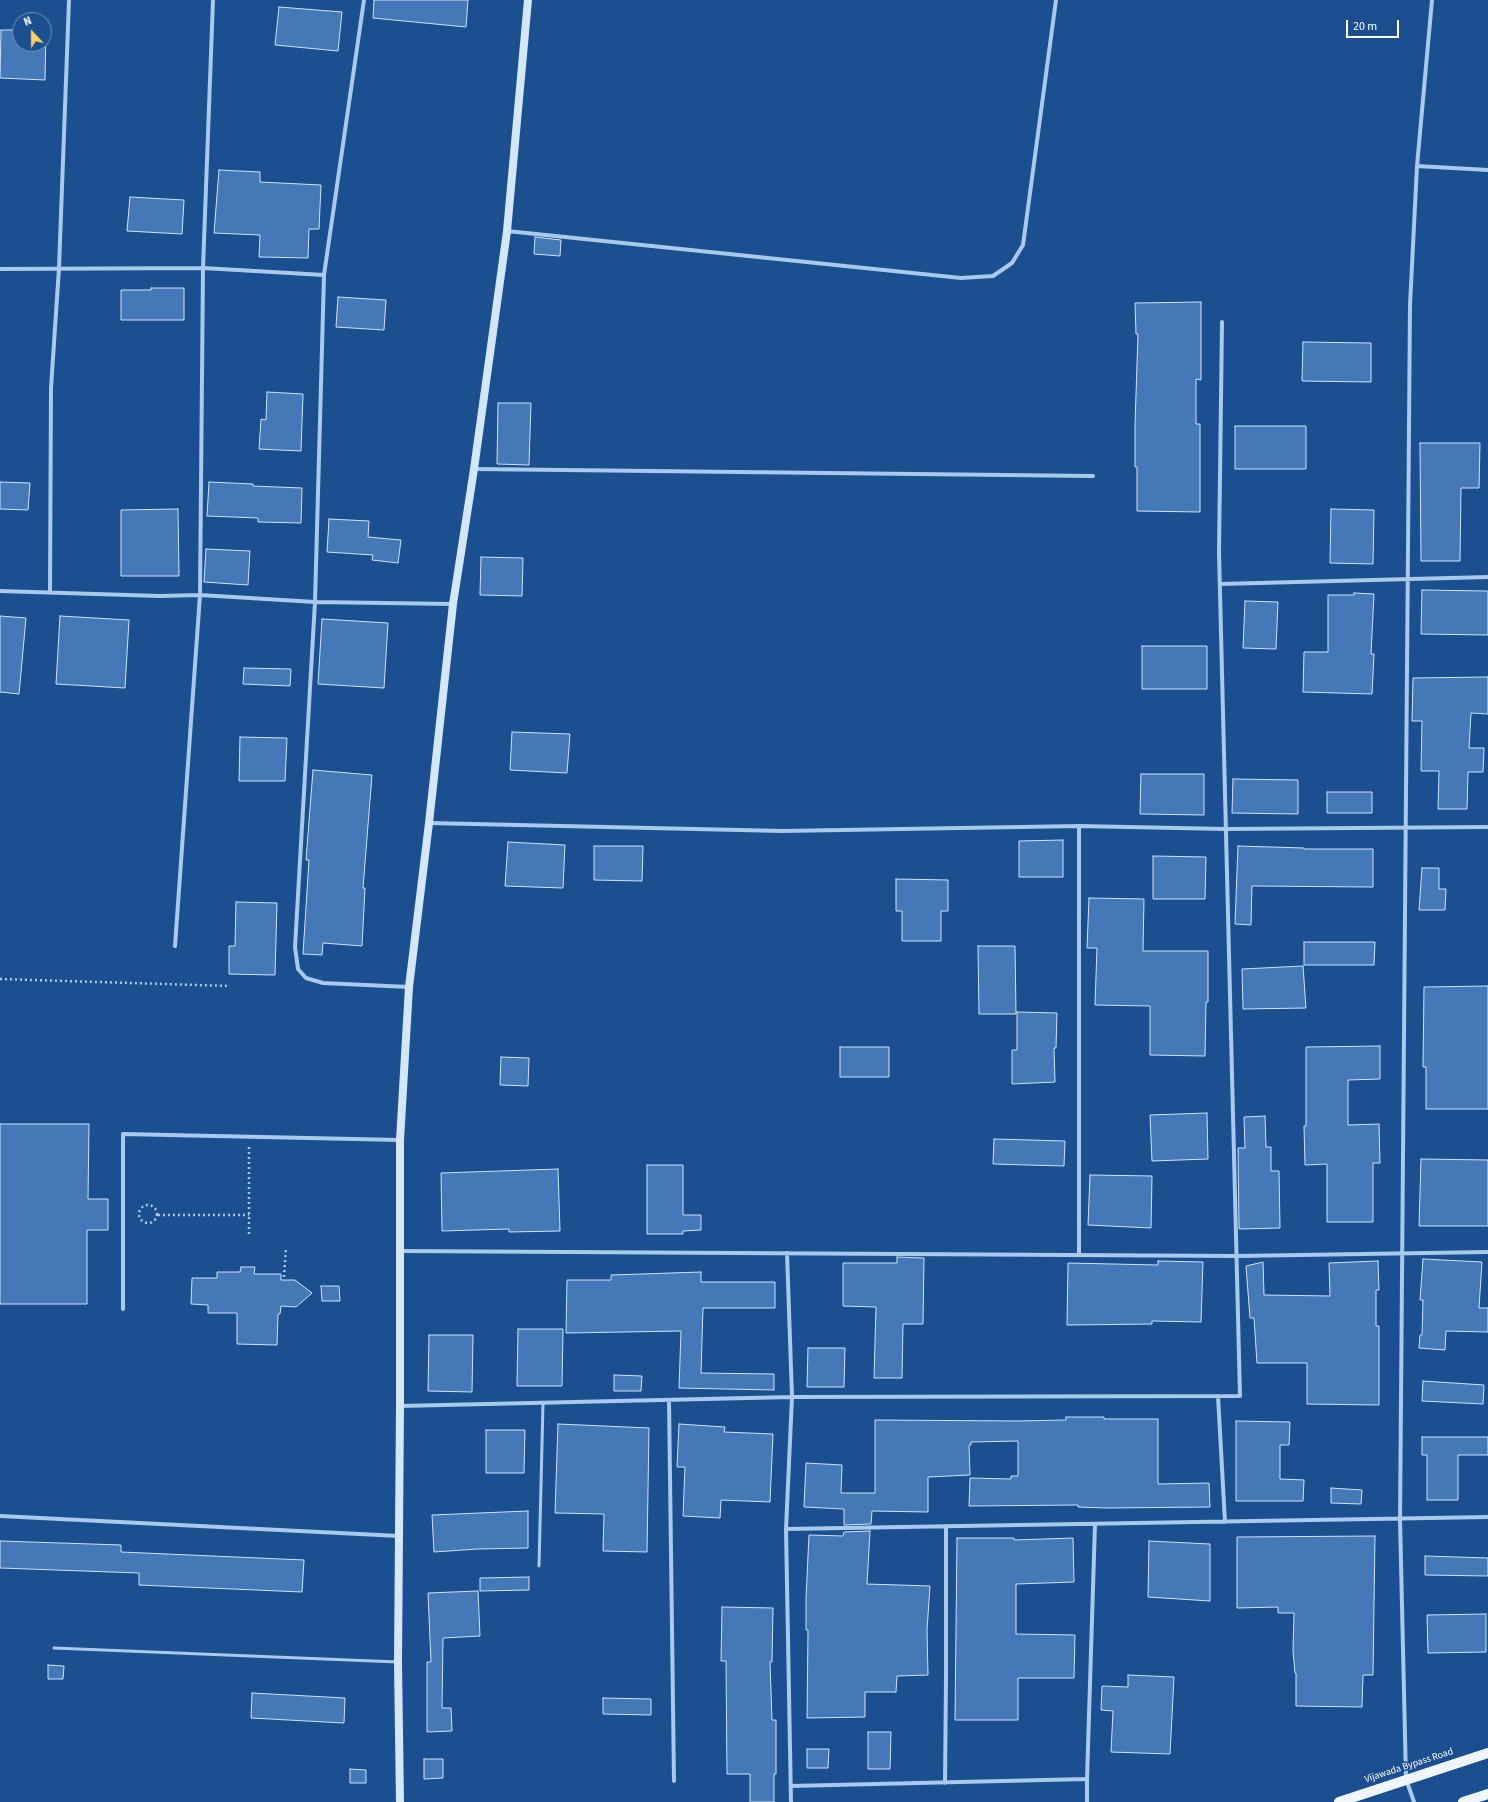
<!DOCTYPE html>
<html>
<head>
<meta charset="utf-8">
<style>
  body { margin:0 }
  #map { position:relative; width:1488px; height:1802px; overflow:hidden; background:#1b4f8f; font-family:"Source Sans 3",sans-serif }
  canvas { display:block }
  .north { position:absolute; left:12px; top:12px; width:40px; height:40px; box-sizing:border-box; background:#1b4f8f; border:1px solid #7695bc; border-radius:50%; rotate:338deg; font-size:11px; font-weight:700; line-height:16px; text-align:center; color:#fff }
  .north::after { content:''; display:block; margin:auto; width:14px; height:18px; background:#ffd166; clip-path:polygon(50% 0,100% 100%,50% 72%,0 100%) }
  .scale { position:absolute; left:1346px; top:20px; width:53px; height:18px; box-sizing:border-box; border:2px solid #fff; border-top:0; padding-left:5px; font-size:12px; line-height:14px; white-space:nowrap; color:#fff; -webkit-text-stroke:3px #1b4f8f; paint-order:stroke }
</style>
</head>
<body>
<div id="map">
<canvas width="1488" height="1802"></canvas>
<div class="north">N</div>
<div class="scale">20 m</div>
</div>
<script>
const c = document.querySelector('canvas').getContext('2d');
c.lineJoin = 'round';
function paint(path, color) {
  c.fillStyle = color;
  c.fill(path, 'evenodd');
}
function poly(rows) {
  const path = new Path2D();
  for (const r of rows) {
    if (r.length === 3) {
      path.moveTo(r[0] + r[2], r[1]);
      path.arc(r[0], r[1], r[2], 0, 2 * Math.PI);
      continue;
    }
    path.moveTo(r[0], r[1]);
    for (let i = 2; i < r.length; i += 2) path.lineTo(r[i], r[i + 1]);
  }
  return path;
}
function stroke(path, color, width, dash) {
  c.strokeStyle = color;
  c.lineWidth = width;
  c.lineCap = dash ? 'butt' : 'round';
  c.setLineDash(dash || []);
  c.stroke(path);
}
function drawText(font, color, halo, rows, align = 'center') {
  c.font = font + ' "Source Sans 3",sans-serif';
  c.lineWidth = 3;
  c.setLineDash([]);
  c.textBaseline = 'middle';
  c.strokeStyle = halo;
  c.fillStyle = color;
  for (const [text, x, y, turn = 0] of rows) {
    c.save();
    c.translate(x, y);
    c.rotate((+turn || 0) * Math.PI / 180);
    c.textAlign = isNaN(turn) ? turn : align;
    if (halo) c.strokeText(text, 0, 0);
    c.fillText(text, 0, 0);
    c.restore();
  }
}
const building = poly([
  [374,0,468,0,466,27,373,18,374,0],
  [279,7,342,12,338,51,275,45,279,7],
  [1,30,20,30,20,44,44,44,44,30,46,30,45,80,0,78,1,30],
  [219,170,260,172,260,182,321,185,319,229,309,229,308,258,259,257,260,235,214,233,219,170],
  [130,197,184,200,182,234,127,231,130,197],
  [535,237,561,240,560,256,534,254,535,237],
  [151,288,184,288,184,320,121,320,121,290,151,290,151,288],
  [338,297,386,300,384,330,336,327,338,297],
  [1201,302,1201,380,1196,379,1196,424,1200,424,1200,512,1137,511,1137,467,1135,467,1135,424,1138,334,1136,334,1135,303,1201,302],
  [1303,342,1371,343,1371,382,1302,381,1303,342],
  [267,392,303,394,301,451,259,449,261,419,266,420,267,392],
  [498,403,531,403,529,465,497,464,498,403],
  [1235,426,1306,426,1306,469,1235,469,1235,426],
  [1420,443,1480,443,1479,488,1461,488,1460,561,1421,561,1420,443],
  [0,482,30,483,28,510,0,509,0,482],
  [209,482,253,484,253,486,302,488,301,523,258,522,258,518,207,516,209,482],
  [178,509,179,576,121,576,121,510,178,509],
  [1331,509,1374,510,1373,564,1330,563,1331,509],
  [329,519,369,521,368,537,401,540,398,563,372,560,373,555,327,552,329,519],
  [206,549,250,551,248,585,204,582,206,549],
  [481,557,523,558,522,596,480,595,481,557],
  [1422,590,1488,591,1488,635,1421,634,1422,590],
  [1354,593,1374,594,1371,654,1374,654,1372,694,1303,692,1304,652,1328,652,1328,595,1354,595,1354,593],
  [1245,601,1278,602,1276,649,1243,648,1245,601],
  [0,616,26,618,19,694,0,692,0,616],
  [60,616,129,620,125,688,56,684,60,616],
  [322,619,388,623,384,688,318,684,322,619],
  [1142,646,1207,646,1207,689,1142,689,1142,646],
  [244,668,291,669,290,686,243,684,244,668],
  [1488,677,1488,714,1471,713,1469,748,1484,748,1483,772,1468,772,1467,809,1438,809,1439,771,1421,771,1422,721,1412,721,1413,678,1488,677],
  [512,732,570,734,567,773,510,770,512,732],
  [240,737,287,738,285,781,239,781,240,737],
  [313,770,372,775,363,888,365,888,362,946,323,943,322,955,303,954,309,860,306,860,313,770],
  [1141,774,1204,774,1204,815,1140,814,1141,774],
  [1233,779,1298,780,1298,814,1232,813,1233,779],
  [1327,792,1372,792,1372,813,1327,813,1327,792],
  [1063,840,1063,877,1019,877,1019,841,1063,840],
  [508,842,565,845,563,888,505,886,508,842],
  [594,846,643,846,642,881,594,880,594,846],
  [1238,846,1304,848,1304,849,1373,849,1373,887,1252,886,1251,925,1235,924,1238,846],
  [1153,856,1206,857,1205,899,1153,899,1153,856],
  [1422,868,1439,868,1439,889,1446,889,1445,910,1419,910,1422,868],
  [896,879,948,880,948,911,941,911,941,941,902,941,902,911,896,911,896,879],
  [1089,898,1144,899,1143,951,1208,951,1208,1002,1206,1002,1205,1056,1150,1055,1150,1006,1095,1005,1097,948,1087,948,1089,898],
  [236,902,277,903,275,975,229,974,229,946,235,946,236,902],
  [1304,942,1375,942,1374,965,1304,965,1304,942],
  [978,946,1015,946,1016,1014,979,1014,978,946],
  [1303,966,1306,1008,1243,1009,1242,969,1303,966],
  [1488,986,1488,1109,1426,1109,1426,1067,1423,1067,1424,987,1488,986],
  [1017,1012,1057,1013,1056,1048,1054,1048,1055,1082,1012,1084,1012,1050,1017,1050,1017,1012],
  [1380,1046,1380,1079,1348,1080,1348,1125,1379,1124,1380,1163,1373,1163,1373,1222,1327,1222,1327,1164,1305,1165,1304,1126,1306,1126,1306,1047,1380,1046],
  [840,1047,889,1047,889,1077,840,1077,840,1047],
  [501,1057,529,1058,528,1086,500,1085,501,1057],
  [1207,1113,1208,1159,1152,1161,1150,1115,1207,1113],
  [1265,1116,1266,1147,1271,1147,1271,1171,1279,1171,1280,1228,1239,1229,1238,1148,1245,1148,1244,1117,1265,1116],
  [0,1124,89,1124,88,1199,108,1199,108,1230,87,1230,87,1304,0,1304,0,1124],
  [994,1139,1065,1141,1064,1166,993,1164,994,1139],
  [1421,1159,1488,1160,1488,1226,1419,1226,1421,1159],
  [647,1165,683,1165,683,1215,701,1215,701,1230,683,1231,683,1234,647,1234,647,1165],
  [558,1169,560,1231,509,1232,509,1229,442,1231,441,1173,558,1169],
  [1090,1175,1152,1176,1151,1228,1088,1225,1090,1175],
  [897,1257,924,1258,923,1324,903,1324,902,1378,874,1378,876,1307,843,1306,843,1263,897,1263,897,1257],
  [1423,1259,1482,1262,1479,1308,1488,1308,1488,1332,1446,1331,1445,1350,1419,1348,1420,1335,1422,1335,1423,1300,1420,1300,1423,1259],
  [1158,1261,1203,1262,1201,1322,1152,1321,1152,1324,1067,1325,1068,1263,1158,1265,1158,1261],
  [1378,1261,1379,1290,1376,1290,1376,1326,1379,1326,1379,1405,1307,1404,1307,1363,1257,1363,1254,1318,1250,1318,1246,1266,1263,1262,1264,1295,1330,1296,1329,1263,1378,1261],
  [241,1267,255,1267,254,1274,281,1274,281,1280,295,1280,312,1293,296,1307,281,1306,280,1314,278,1314,277,1345,237,1344,237,1313,208,1313,208,1305,191,1304,192,1278,217,1278,217,1272,240,1272,241,1267],
  [701,1272,701,1282,775,1282,775,1308,703,1308,701,1373,774,1374,774,1390,679,1388,681,1331,566,1333,567,1280,611,1280,611,1275,701,1272],
  [321,1286,339,1286,340,1301,322,1301,321,1286],
  [518,1329,563,1329,562,1386,517,1386,518,1329],
  [429,1335,473,1335,472,1392,428,1391,429,1335],
  [808,1348,845,1348,844,1387,807,1387,808,1348],
  [614,1375,642,1376,641,1391,614,1391,614,1375],
  [1423,1381,1484,1385,1483,1404,1422,1401,1423,1381],
  [1066,1417,1104,1417,1104,1419,1158,1419,1158,1484,1209,1483,1210,1507,1106,1508,1078,1507,1078,1505,969,1506,970,1478,1011,1479,1011,1476,1018,1476,1018,1441,971,1442,971,1445,969,1445,970,1475,928,1477,928,1512,872,1511,871,1524,844,1525,844,1509,804,1507,806,1463,842,1465,841,1493,875,1493,875,1420,1018,1421,1066,1420,1066,1417],
  [1236,1421,1290,1422,1289,1445,1280,1445,1280,1479,1304,1480,1303,1501,1236,1501,1236,1421],
  [558,1424,649,1428,647,1552,603,1551,604,1514,555,1513,558,1424],
  [679,1424,725,1427,724,1432,773,1434,770,1502,721,1500,720,1518,683,1516,685,1467,677,1467,679,1424],
  [486,1430,525,1430,524,1473,486,1473,486,1430],
  [1422,1437,1488,1437,1488,1455,1458,1455,1458,1500,1427,1500,1427,1455,1422,1455,1422,1437],
  [1331,1488,1362,1490,1361,1504,1331,1503,1331,1488],
  [528,1511,528,1548,478,1549,434,1552,432,1515,528,1511],
  [870,1531,867,1584,930,1586,927,1630,928,1675,897,1676,896,1692,865,1692,865,1717,807,1718,808,1630,806,1630,806,1598,809,1535,843,1536,844,1532,870,1531],
  [1375,1536,1373,1675,1363,1675,1362,1707,1296,1706,1296,1673,1295,1673,1293,1651,1294,1613,1278,1613,1278,1607,1237,1608,1237,1537,1375,1536],
  [957,1538,1014,1538,1014,1540,1073,1538,1074,1582,1016,1584,1016,1634,1075,1635,1074,1678,1018,1678,1018,1720,955,1720,957,1538],
  [0,1541,121,1545,121,1552,304,1560,302,1592,139,1585,139,1573,0,1568,0,1541],
  [1149,1541,1210,1544,1210,1601,1148,1597,1149,1541],
  [1425,1556,1488,1558,1488,1576,1425,1575,1425,1556],
  [529,1577,529,1590,480,1591,480,1578,529,1577],
  [478,1591,480,1636,443,1638,442,1708,451,1708,452,1731,427,1732,427,1662,431,1662,428,1593,478,1591],
  [722,1607,773,1608,772,1662,770,1662,772,1720,776,1720,776,1774,774,1774,774,1802,750,1802,750,1774,727,1774,726,1661,721,1661,722,1607],
  [1486,1614,1486,1652,1428,1653,1427,1615,1486,1614],
  [48,1665,64,1666,63,1679,48,1679,48,1665],
  [1128,1675,1174,1677,1170,1754,1111,1752,1113,1711,1101,1710,1102,1686,1128,1687,1128,1675],
  [252,1693,345,1698,344,1723,251,1718,252,1693],
  [603,1698,651,1699,651,1715,603,1714,603,1698],
  [868,1732,891,1732,890,1769,868,1769,868,1732],
  [807,1749,829,1749,828,1768,807,1768,807,1749],
  [424,1759,443,1759,443,1778,424,1779,424,1759],
  [350,1769,366,1770,366,1783,350,1783,350,1769]
]);
const path = poly([
  [0,979,230,986],
  [249,1147,249,1235],
  [148,1214,9],
  [158,1215,249,1215],
  [284,1277,286,1248]
]);
const lane = poly([
  [539,1566,543,1403],
  [54,1648,398,1662]
]);
const street = poly([
  [213,0,203,268,324,275,364,0],
  [1417,166,1488,170],
  [507,231,961,278,993,276,1012,263,1023,245,1056,0],
  [0,269,203,268,200,595,175,946],
  [324,275,315,602,295,947,298,969,306,978,323,983,409,987],
  [474,469,1093,476],
  [1220,584,1488,577],
  [0,591,160,596,200,595,315,602,453,604],
  [50,592,51,388,59,268,69,0],
  [429,823,783,831,1079,826],
  [400,1251,1237,1256,1488,1252],
  [787,1253,792,1397,786,1529,791,1802],
  [1079,1255,1079,826,1226,829,1488,827],
  [123,1309,123,1134,400,1140],
  [1218,1396,1225,1522],
  [669,1400,674,1781],
  [400,1406,792,1397,1240,1396,1219,552,1222,322],
  [0,1516,399,1536],
  [786,1529,1488,1517],
  [1087,1779,1095,1524],
  [945,1783,946,1678,946,1526],
  [791,1786,1087,1779,1087,1802],
  [1414,1802,1406,1779,1400,1519,1410,305,1417,166,1432,0]
]);
const secondary = poly([
  [400,1802,398,1662,400,1406,400,1140,409,987,429,823,453,604,474,469,507,231,528,0]
]);
const primary = poly([
  [1339,1802,1488,1753],
  [1463,1802,1488,1794]
]);
const streetNames = [
  ["Vijawada Bypass Road",1409,1766,-18]
];
paint(building, '#4478b7');
stroke(building, '#cfe3fa', 1);
stroke(path, '#a9c9ee', 2.5, [2, 3]);
stroke(lane, '#a9c9ee', 3);
stroke(street, '#a9c9ee', 4);
stroke(secondary, '#d6e6fa', 8);
stroke(primary, '#f0f6ff', 10);
drawText('10px', '#fff', '#1b4f8f', streetNames);
</script>
</body>
</html>
